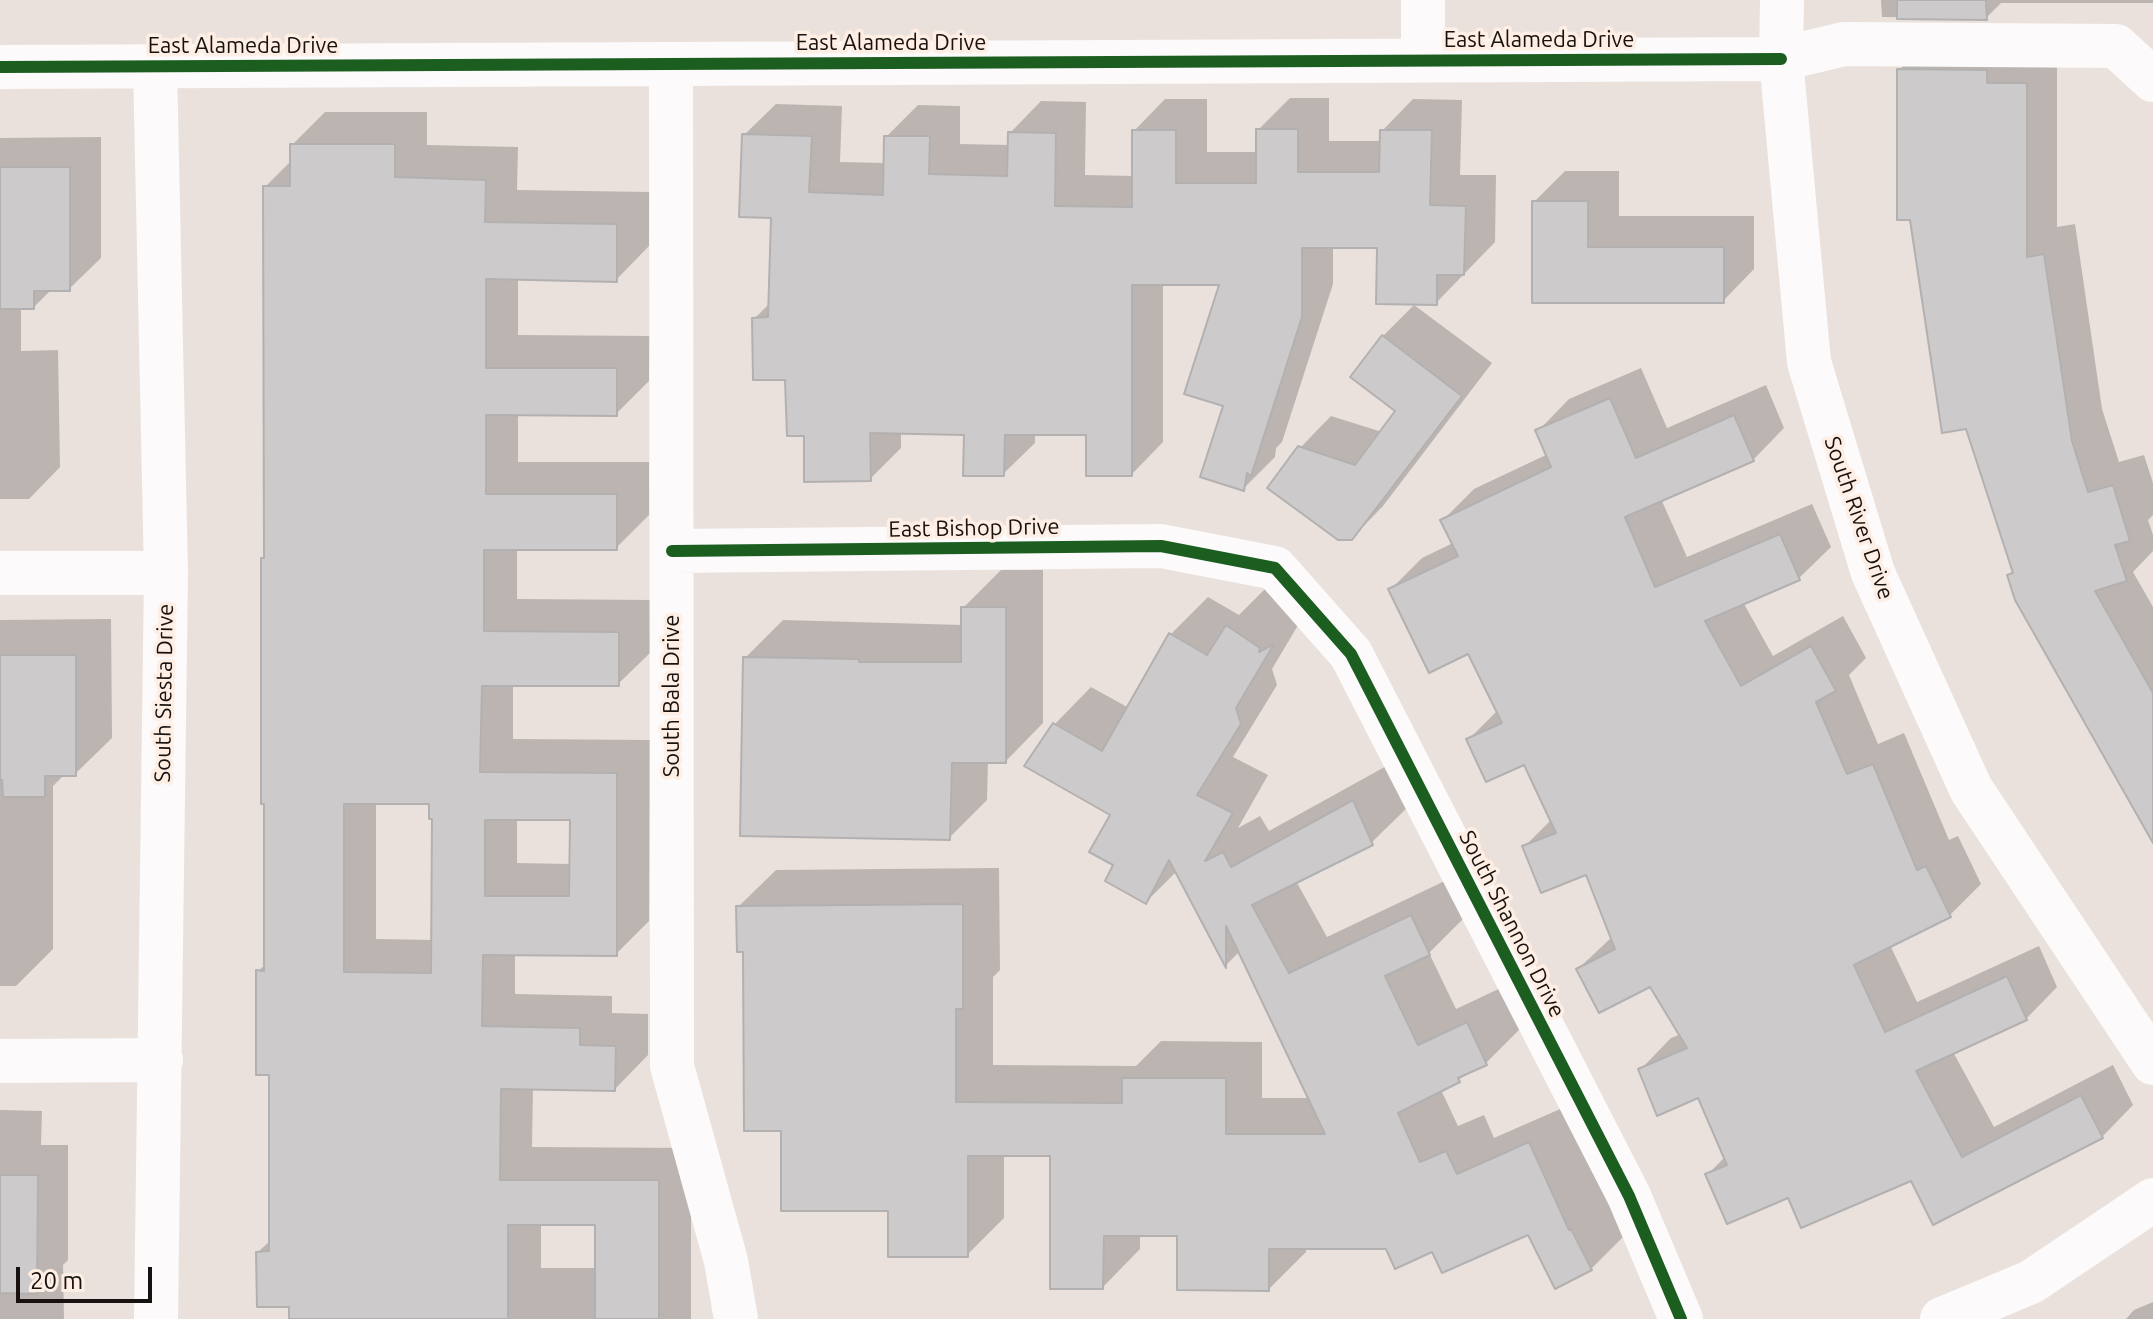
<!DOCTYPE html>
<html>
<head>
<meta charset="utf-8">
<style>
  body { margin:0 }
  #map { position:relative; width:2153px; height:1319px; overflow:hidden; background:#eae1dc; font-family:Ubuntu,sans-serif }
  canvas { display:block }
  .scale { position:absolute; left:16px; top:1267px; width:136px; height:36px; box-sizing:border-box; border:4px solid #17120f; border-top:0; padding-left:10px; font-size:24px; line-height:28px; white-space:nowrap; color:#17120f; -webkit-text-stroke:6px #feeee3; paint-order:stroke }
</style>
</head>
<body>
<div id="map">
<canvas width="2153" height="1319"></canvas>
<div class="scale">20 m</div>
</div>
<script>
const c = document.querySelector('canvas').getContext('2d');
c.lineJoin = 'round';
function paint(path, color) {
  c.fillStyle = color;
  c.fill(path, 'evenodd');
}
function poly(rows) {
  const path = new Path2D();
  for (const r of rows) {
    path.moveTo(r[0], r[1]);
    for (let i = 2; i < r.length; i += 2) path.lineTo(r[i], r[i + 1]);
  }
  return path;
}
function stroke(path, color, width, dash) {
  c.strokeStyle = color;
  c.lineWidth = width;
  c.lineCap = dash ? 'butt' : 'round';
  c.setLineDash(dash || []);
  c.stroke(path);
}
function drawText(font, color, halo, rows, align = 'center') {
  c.font = font + ' Ubuntu,sans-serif';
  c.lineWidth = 7;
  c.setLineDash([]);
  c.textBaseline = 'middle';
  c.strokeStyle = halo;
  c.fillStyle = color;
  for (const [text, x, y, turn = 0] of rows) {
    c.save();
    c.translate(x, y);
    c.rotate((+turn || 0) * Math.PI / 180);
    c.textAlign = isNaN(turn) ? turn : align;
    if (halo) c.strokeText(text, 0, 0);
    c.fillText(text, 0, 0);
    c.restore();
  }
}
const shadow = poly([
  [1881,0,2153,0,2153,3,2001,3,1986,18,1882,17],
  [1931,39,2057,52,2057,227,2075,224,2102,409,2119,462,2144,455,2153,483,2153,515,2148,520,2153,535,2153,551,2133,572,2153,607,2153,824,2009,575,2014,570,1899,70],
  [1290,98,1329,98,1329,141,1381,141,1382,131,1413,99,1462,100,1460,175,1496,175,1495,242,1436,303,1380,246,1333,246,1333,284,1282,442,1276,448,1275,457,1243,489,1226,405,1222,283,1163,283,1163,442,1132,474,1088,433,1035,433,1035,443,1003,474,966,433,901,431,901,448,870,479,806,434,787,378,754,319,771,302,773,216,744,135,776,104,842,106,840,162,886,163,886,137,918,105,960,106,960,144,1010,145,1010,133,1041,101,1086,102,1085,175,1134,176,1134,131,1165,99,1207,99,1207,152,1258,152,1258,130],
  [325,112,427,112,427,145,518,147,517,190,650,192,649,246,616,280,518,278,518,335,650,336,649,381,616,414,518,413,518,462,649,462,649,515,616,548,517,548,517,599,652,600,652,651,618,684,513,684,513,739,650,740,649,921,616,954,515,953,515,994,612,996,612,1013,648,1014,648,1055,615,1089,533,1087,532,1147,691,1148,691,1319,291,1319,291,1305,258,1252,271,1240,271,1073,258,971,266,964,263,559,266,556,265,187,292,160,292,145],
  [376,802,431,802,434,817,433,940,376,939],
  [517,818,572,818,571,864,517,863],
  [541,1223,597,1223,597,1268,541,1268],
  [101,137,101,258,69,289,52,289,34,307,21,307,21,351,58,350,60,467,29,499,0,499,0,138],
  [1565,171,1619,171,1619,216,1754,216,1754,269,1723,301,1534,301,1534,202],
  [1414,305,1492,363,1383,506,1352,538,1300,448,1331,416,1382,432,1398,411,1383,336],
  [1641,368,1667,428,1766,385,1784,428,1753,460,1661,499,1687,557,1812,504,1831,547,1799,578,1743,602,1773,656,1843,616,1866,658,1849,675,1878,744,1904,733,1949,840,1958,836,1981,884,1950,915,1890,945,1917,1002,2039,946,2057,987,2026,1019,1953,1052,1994,1127,2113,1065,2133,1105,2102,1137,1912,1178,1789,1195,1707,1175,1726,1156,1699,1096,1640,1070,1671,1038,1681,1034,1651,984,1578,969,1613,936,1587,873,1525,846,1552,819,1525,762,1468,740,1498,710,1469,651,1391,589,1422,558,1453,543,1442,521,1474,489,1548,454,1538,431,1569,399],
  [1001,570,1043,570,1043,723,1006,761,988,761,987,800,949,838,745,658,783,620,963,625,963,608],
  [1265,589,1307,610,1272,669,1277,685,1233,757,1268,775,1238,828,1260,816,1269,831,1390,764,1409,806,1371,843,1296,881,1327,937,1449,879,1466,916,1429,953,1456,1009,1505,986,1523,1026,1486,1063,1441,1090,1458,1126,1484,1115,1494,1138,1567,1106,1628,1232,1591,1269,1529,1233,1433,1250,1306,1247,1306,1252,1269,1289,1179,1234,1140,1234,1140,1249,1103,1287,1052,1154,1004,1154,1004,1218,967,1255,890,1209,783,1129,738,907,776,870,999,868,1000,970,993,977,993,1065,1136,1066,1161,1041,1262,1042,1262,1098,1310,1098,1240,951,1226,965,1177,871,1146,902,1116,865,1113,814,1054,725,1091,687,1129,708,1171,634,1208,597,1239,615],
  [111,619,112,738,75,774,65,774,53,786,53,949,16,986,0,986,0,620],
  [0,1110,42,1111,41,1145,68,1145,68,1260,63,1265,64,1319,0,1319],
  [2153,1302,2153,1319,2126,1319,2134,1310]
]);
const building = poly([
  [1897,0,1986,0,1987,20,1897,19,1897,0],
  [1897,69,1987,70,1987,83,2027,83,2027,257,2044,254,2072,441,2088,492,2113,485,2130,541,2115,545,2127,581,2095,591,2153,693,2153,843,2015,600,2007,575,2013,573,1966,429,1942,433,1910,220,1897,220,1897,69],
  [1256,129,1298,129,1298,172,1379,172,1380,130,1432,130,1430,205,1466,206,1464,275,1437,275,1437,305,1376,304,1377,248,1302,248,1302,317,1251,476,1247,473,1244,491,1200,477,1223,406,1184,394,1219,285,1132,285,1132,476,1086,476,1086,435,1005,435,1004,476,963,476,964,435,870,433,871,481,804,482,804,436,787,436,785,380,753,380,752,318,768,317,771,218,739,217,742,134,812,136,809,192,883,195,884,136,930,136,929,174,1007,176,1008,132,1056,133,1055,206,1132,207,1132,130,1176,130,1176,183,1256,183,1256,129],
  [290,144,395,144,395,177,486,180,485,222,617,224,617,282,486,279,486,368,617,368,617,416,486,415,486,494,617,494,617,550,484,550,484,631,619,632,619,686,482,686,480,772,617,773,617,956,483,955,482,1026,580,1028,580,1045,616,1046,615,1091,501,1089,500,1180,659,1180,659,1319,595,1319,595,1225,508,1225,508,1319,289,1319,289,1307,257,1307,256,1252,269,1251,269,1075,256,1075,256,970,264,971,264,804,261,804,261,558,264,558,263,186,290,186,290,144],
  [344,804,429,804,429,819,432,819,431,973,344,972,344,804],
  [485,820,570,820,569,896,485,896,485,820],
  [0,167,70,167,70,291,34,291,34,309,0,309,0,167],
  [1532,201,1588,201,1588,247,1724,247,1724,303,1532,303,1532,201],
  [1382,335,1462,396,1352,540,1338,540,1267,488,1298,446,1355,465,1395,411,1350,377,1382,335],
  [1610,398,1636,458,1734,415,1754,461,1625,517,1655,587,1780,534,1800,580,1705,621,1741,686,1811,646,1836,691,1816,702,1847,774,1873,764,1917,870,1926,866,1951,917,1854,965,1885,1032,2007,976,2027,1020,1916,1071,1962,1157,2081,1095,2103,1138,1933,1225,1911,1181,1801,1228,1788,1198,1727,1224,1705,1174,1727,1165,1698,1098,1657,1116,1638,1069,1687,1048,1650,987,1599,1013,1576,969,1615,949,1586,875,1541,893,1522,846,1556,833,1524,765,1486,782,1466,739,1502,723,1468,654,1429,673,1388,589,1458,556,1440,520,1551,467,1535,430,1610,398],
  [961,607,1006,607,1006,763,952,763,950,840,740,836,743,657,859,659,859,662,961,662,961,607],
  [1226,625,1260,648,1259,652,1274,644,1236,708,1241,724,1197,795,1233,813,1205,861,1223,852,1231,867,1353,800,1373,845,1252,905,1289,973,1411,915,1430,955,1385,976,1418,1045,1467,1022,1487,1065,1458,1078,1460,1082,1398,1113,1420,1162,1446,1151,1457,1174,1529,1142,1569,1230,1571,1229,1592,1270,1555,1289,1528,1235,1442,1273,1432,1252,1395,1269,1386,1249,1269,1249,1269,1291,1177,1290,1177,1236,1104,1236,1103,1289,1050,1289,1050,1156,968,1156,968,1257,888,1257,888,1211,781,1211,781,1131,744,1131,743,952,737,952,736,906,963,904,963,1009,956,1009,956,1102,1122,1103,1122,1078,1226,1078,1226,1134,1325,1134,1226,926,1226,968,1169,860,1146,904,1105,881,1113,865,1089,852,1110,815,1024,766,1053,723,1102,751,1169,633,1207,655,1226,625],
  [0,655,76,655,76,776,45,776,45,797,3,797,2,780,0,780,0,655],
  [0,1175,38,1175,37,1294,0,1293,0,1175]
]);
const minor = poly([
  [1423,0,1423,60],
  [1782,0,1781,59,1809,362,1873,573,1971,789,2153,1063],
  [671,64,672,1066,726,1261,736,1319],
  [155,66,166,573,156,1319],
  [0,67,1781,59,1844,44,2116,46,2153,80],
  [672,551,1161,546,1275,568,1351,654,1629,1196,1681,1319],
  [0,573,166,573],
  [0,1061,161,1060],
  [1942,1319,2031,1282,2153,1200]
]);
const cycleway = poly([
  [0,67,1781,59],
  [672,551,1161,546,1275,568,1351,654,1629,1196,1681,1319]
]);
const streetNames = [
  ["East Alameda Drive",1539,40],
  ["East Alameda Drive",891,43],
  ["East Alameda Drive",243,46],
  ["South River Drive",1859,518,71],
  ["East Bishop Drive",974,528,-1],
  ["South Siesta Drive",164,693,-89],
  ["South Bala Drive",672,696,-90],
  ["South Shannon Drive",1512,924,63]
];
paint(shadow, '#0003');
paint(building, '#cccaca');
stroke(building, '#b3b0b1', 2);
stroke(minor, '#fcfafa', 44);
stroke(cycleway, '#1b5e20', 12);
drawText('22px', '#17120f', '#feeee3', streetNames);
</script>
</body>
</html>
